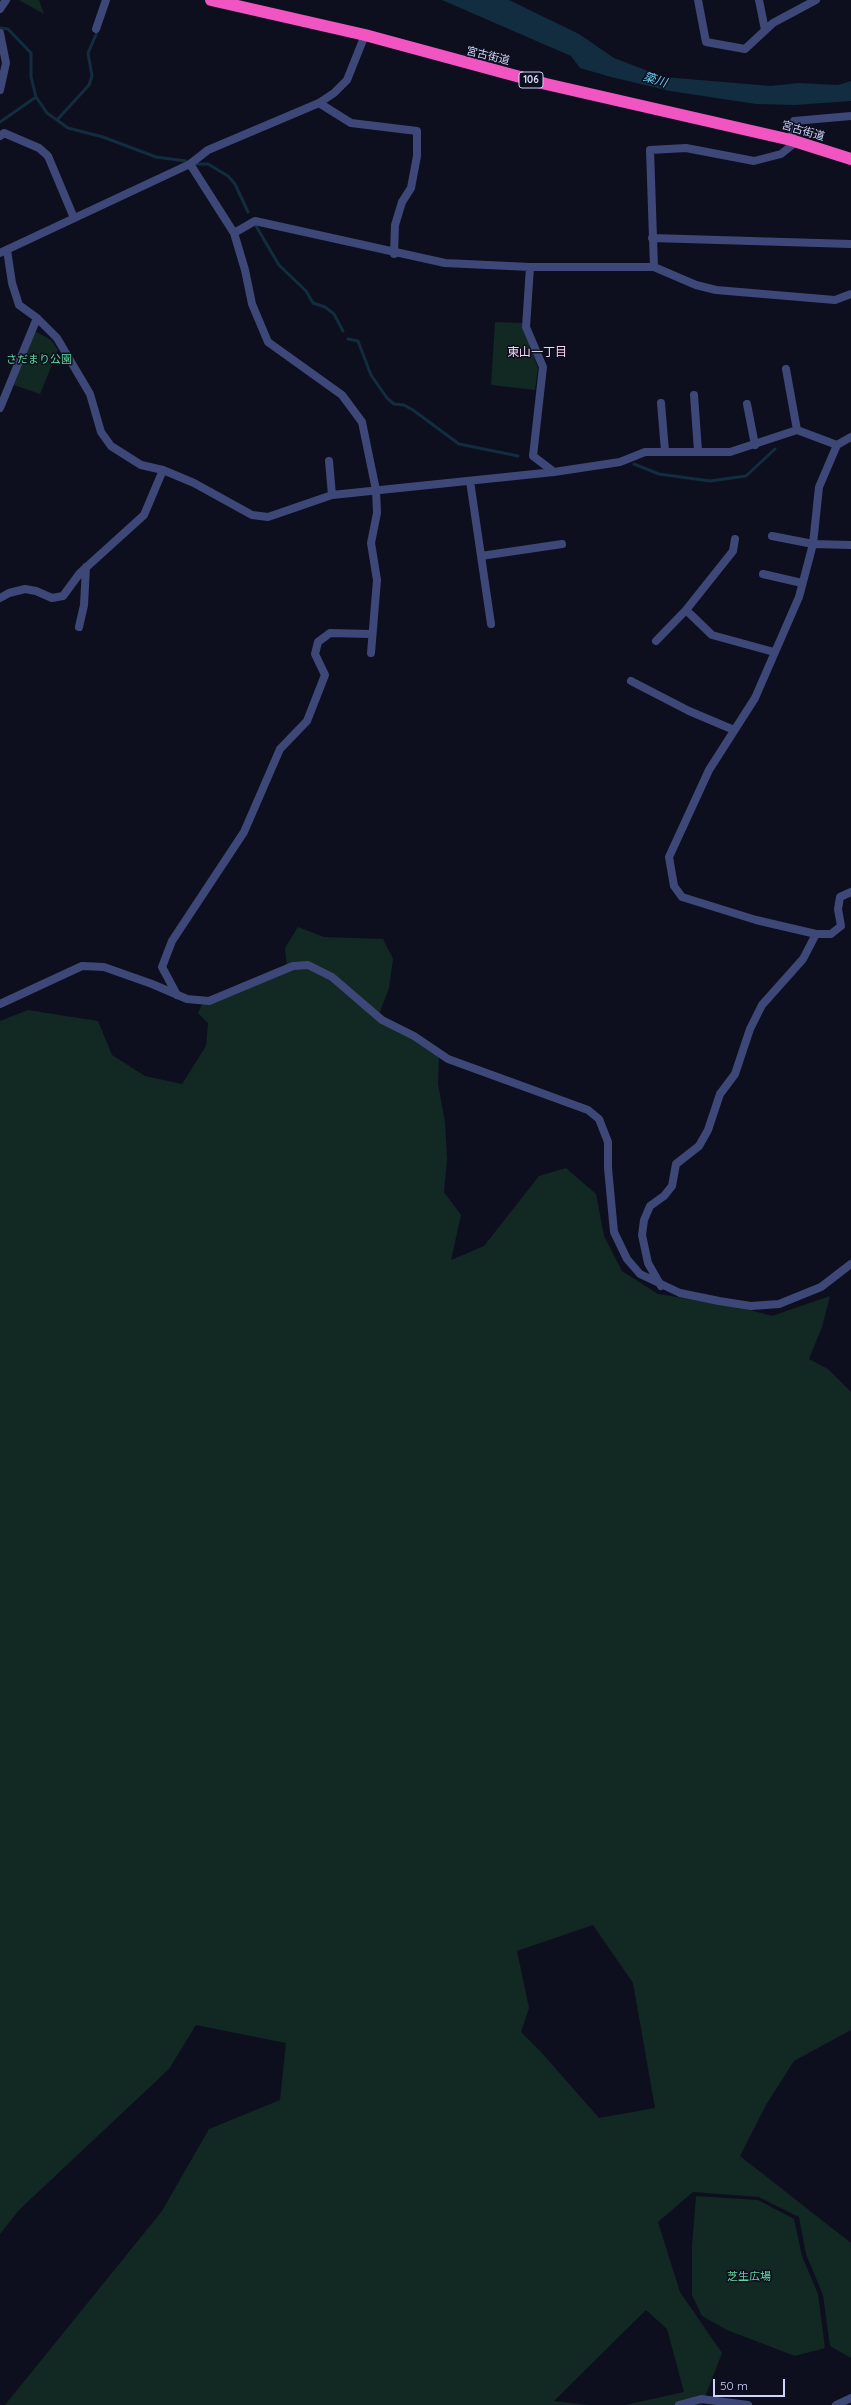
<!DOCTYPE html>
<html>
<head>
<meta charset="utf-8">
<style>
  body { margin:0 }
  #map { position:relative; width:851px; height:2405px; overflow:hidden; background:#0e0f1e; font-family:Quicksand,sans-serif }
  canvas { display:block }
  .scale { position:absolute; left:713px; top:2379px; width:72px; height:18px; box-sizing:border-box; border:2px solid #cfd4fb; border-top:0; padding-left:5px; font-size:12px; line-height:14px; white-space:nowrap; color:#cfd4fb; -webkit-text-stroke:3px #0e0f1e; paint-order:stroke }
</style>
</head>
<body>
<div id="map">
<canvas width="851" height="2405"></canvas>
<div class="scale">50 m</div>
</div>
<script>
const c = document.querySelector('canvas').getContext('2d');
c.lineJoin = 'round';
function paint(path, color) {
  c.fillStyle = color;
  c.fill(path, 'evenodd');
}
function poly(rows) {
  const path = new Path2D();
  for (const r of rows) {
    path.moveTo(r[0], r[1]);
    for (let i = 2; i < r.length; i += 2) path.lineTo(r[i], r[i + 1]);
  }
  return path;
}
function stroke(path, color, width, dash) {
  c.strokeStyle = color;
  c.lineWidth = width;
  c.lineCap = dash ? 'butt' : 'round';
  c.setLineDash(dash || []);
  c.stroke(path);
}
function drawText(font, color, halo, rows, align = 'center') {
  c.font = font + ' Quicksand,"Noto Sans JP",sans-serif';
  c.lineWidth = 3;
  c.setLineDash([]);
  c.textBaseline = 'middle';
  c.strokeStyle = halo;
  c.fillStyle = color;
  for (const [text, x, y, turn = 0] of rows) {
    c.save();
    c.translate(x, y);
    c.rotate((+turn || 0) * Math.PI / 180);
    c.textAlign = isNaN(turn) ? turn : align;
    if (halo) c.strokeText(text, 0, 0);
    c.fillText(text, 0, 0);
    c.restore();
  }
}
const green = poly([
  [19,0,39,0,44,14],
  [495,322,522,323,538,368,535,390,491,385],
  [35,331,51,340,58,350,40,394,14,385],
  [298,927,324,937,383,939,393,959,389,988,378,1017,439,1056,438,1084,445,1122,447,1159,444,1192,461,1215,451,1260,484,1246,539,1176,566,1168,596,1194,604,1236,622,1271,658,1294,739,1307,772,1316,830,1296,822,1327,809,1359,828,1369,851,1392,851,2030,794,2061,766,2105,740,2156,851,2243,851,2358,830,2346,823,2295,806,2254,799,2217,759,2197,693,2192,658,2222,680,2292,722,2353,702,2405,625,2405,684,2392,667,2329,646,2310,554,2401,589,2405,5,2405,162,2211,209,2129,280,2100,286,2043,196,2025,169,2069,19,2210,0,2234,0,1021,28,1010,98,1021,112,1055,145,1076,182,1084,206,1046,208,1023,198,1013,204,1000,287,969,285,948],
  [593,1925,633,1983,655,2108,599,2118,541,2052,521,2032,529,2008,517,1951],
  [696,2196,758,2200,794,2219,802,2256,818,2294,825,2348,795,2356,727,2330,702,2316,692,2295,692,2246]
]);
const water = poly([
  [442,0,509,0,579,34,614,58,664,77,771,86,798,83,838,85,851,81,851,101,795,105,756,104,670,91,611,77,580,68,571,56]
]);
const stream = poly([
  [0,28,8,29,31,53,31,77,36,97],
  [57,120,68,128,103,137,156,157,186,161],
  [0,122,36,97,47,113,57,120,89,85,92,76,88,53,98,30],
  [197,164,208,164,228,176,235,184,248,212],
  [256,226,279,265,306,291,313,303,325,307,334,314,343,331],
  [348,339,358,341,371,375,387,398,394,404,404,405,413,410,459,444,518,456],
  [634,464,659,474,710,481,746,476,775,449]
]);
const street = poly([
  [698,0,706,42,745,49,773,23,816,0],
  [759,0,765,30],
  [0,9,6,0],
  [96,29,106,0],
  [0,33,6,63,0,90],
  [319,103,351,123,417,131,417,156,411,188,402,202,395,225,394,254],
  [0,136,4,133,39,148,48,156,74,218],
  [791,140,794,121,851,116],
  [190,164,234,233,245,270,252,304,268,342,342,395,362,422,376,490,377,513,371,543,377,580,371,653],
  [234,233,255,221,445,263,530,267,654,267,650,150,686,148,754,161,781,154,796,142],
  [652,238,851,244],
  [7,250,12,283,19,305,37,318,57,338,90,394,101,432,111,446,141,465,163,470,194,483,252,515,268,517,332,495,554,472,620,462,645,452,730,452,797,430,837,445],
  [0,253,190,164,208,150,319,103,334,93,347,80,365,35],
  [530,267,526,327,543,367,533,456,554,472],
  [654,267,696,285,716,290,835,300,851,294],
  [786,369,797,430],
  [694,395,698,451],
  [661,403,665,451],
  [747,404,755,445],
  [0,408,37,318],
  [851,437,837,445,819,487,813,544,799,597,755,698,709,770,669,857,674,886,682,897,756,920,816,934,831,934,841,926,838,909,840,897,851,892],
  [329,461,332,495],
  [470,481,491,624],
  [772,536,813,544,851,545],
  [481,556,562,544],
  [763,574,802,583],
  [0,598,9,593,25,589,36,591,52,598,63,596,80,573,144,515,163,470],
  [686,610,712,635,774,652],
  [79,627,84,605,86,567],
  [656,641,686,610,733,551,735,539],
  [631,681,689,711,734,730],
  [177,995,162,967,172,941,244,832,280,749,307,721,325,675,315,654,318,642,330,633,371,634],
  [0,1004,82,966,104,967,152,984,187,999,209,1001,293,966,308,965,332,977,382,1020,414,1036,448,1059,588,1110,599,1119,608,1142,608,1168,614,1232,627,1259,640,1274,680,1293,719,1301,751,1306,779,1304,821,1287,851,1264],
  [661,1286,648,1263,642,1235,644,1220,650,1206,664,1196,672,1186,676,1164,699,1146,708,1130,720,1094,735,1074,750,1029,762,1005,803,959,816,934],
  [679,2405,701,2399,748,2405],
  [836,2405,851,2398]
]);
const highway = poly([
  [211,0,365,35,546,84,791,140,851,159]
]);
const shields = [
  [531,80,24]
];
const shieldNames = [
  ["106",531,80]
];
const streetNames = [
  ["宮古街道",488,56,14],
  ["宮古街道",803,131,16]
];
const parkNames = [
  ["さだまり公園",39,360],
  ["芝生広場",749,2277]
];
const waterNames = [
  ["簗川",655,80,17]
];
const neighbourhoodNames = [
  ["東山一丁目",537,352]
];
paint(green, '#122822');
paint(water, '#112d3f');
stroke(stream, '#112d3f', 3);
stroke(street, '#3d4879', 8);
stroke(highway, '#f055c2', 12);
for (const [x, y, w] of shields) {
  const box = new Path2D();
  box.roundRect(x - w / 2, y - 8, w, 16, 3);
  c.fillStyle = '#0e0f1e';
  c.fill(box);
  stroke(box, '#cfd4fb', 1);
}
drawText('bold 10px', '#cfd4fb', null, shieldNames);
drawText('11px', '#cfd4fb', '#0e0f1e', streetNames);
drawText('11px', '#62d49e', '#0e0f1e', parkNames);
drawText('italic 12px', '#66d0f2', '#0e0f1e', waterNames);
drawText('12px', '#fbd1f5', '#0e0f1e', neighbourhoodNames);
</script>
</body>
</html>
